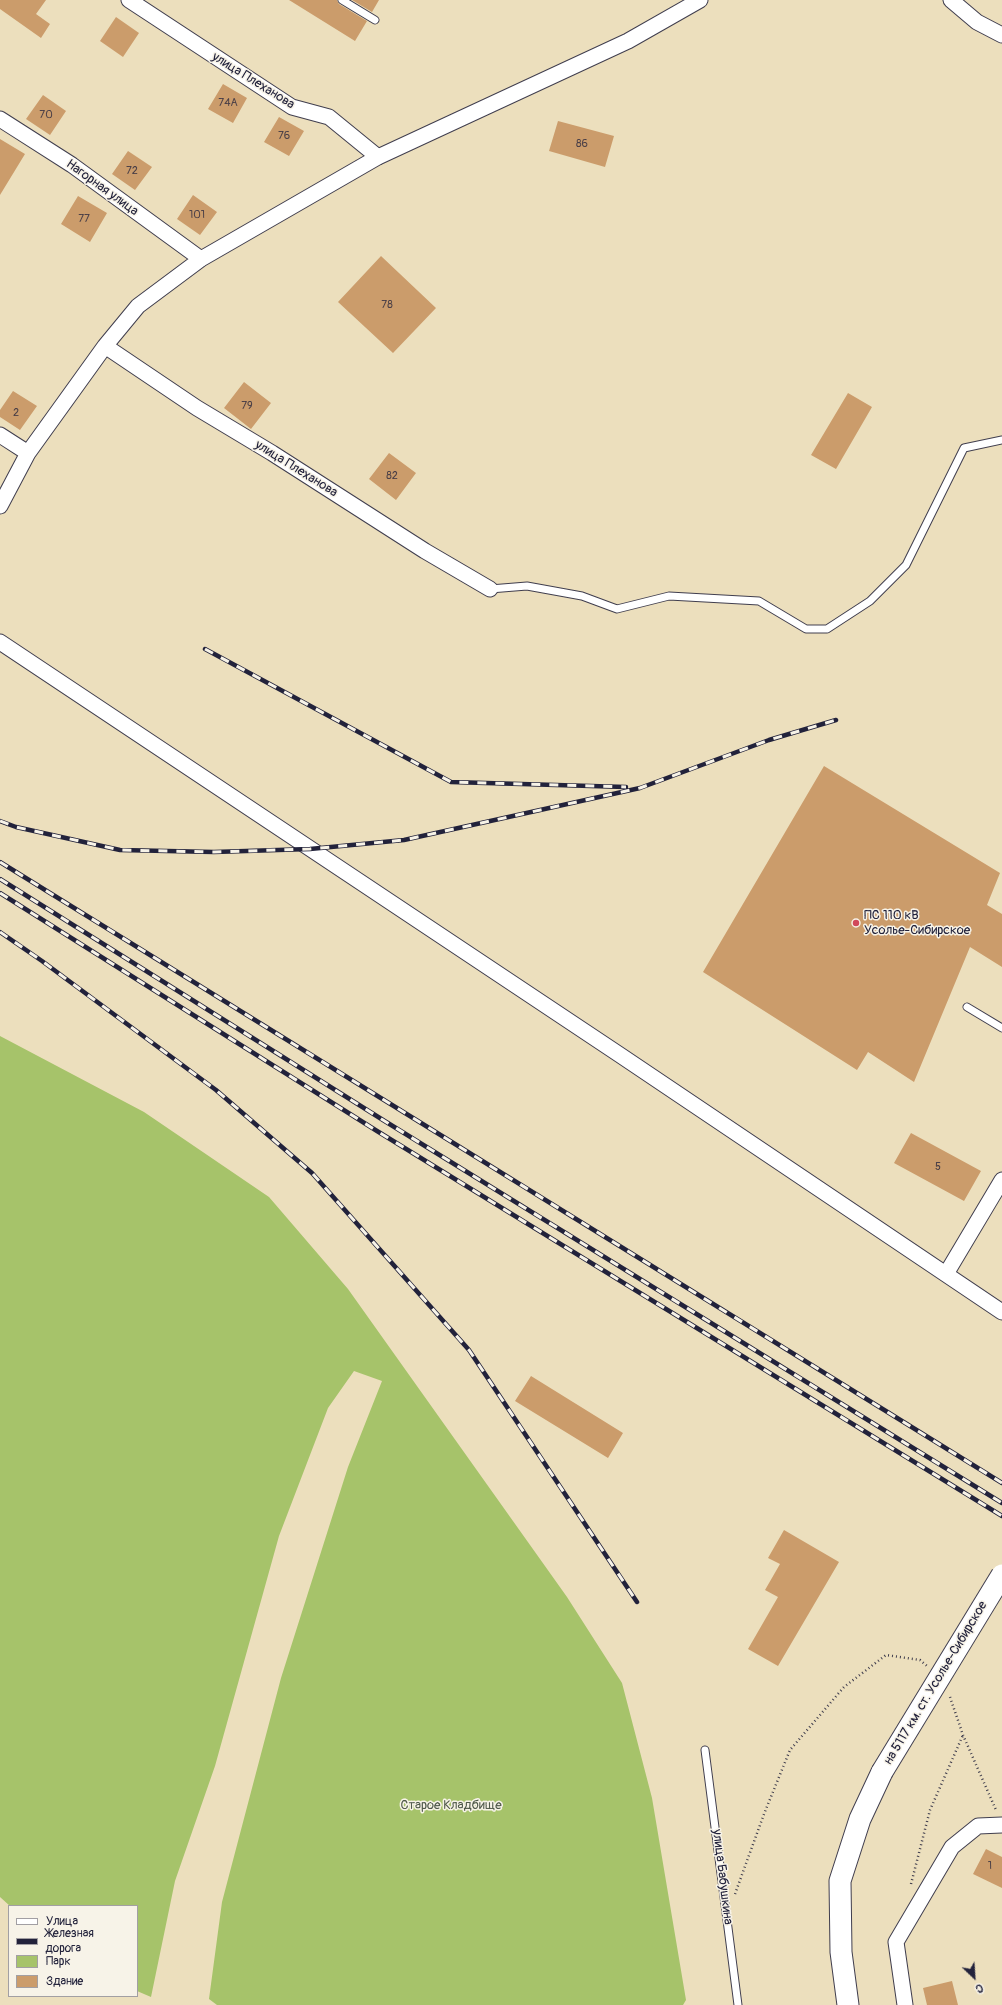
<!DOCTYPE html>
<html>
<head>
<meta charset="utf-8">
<style>
  body { margin:0 }
  #map { position:relative; width:1002px; height:2005px; overflow:hidden; background:#ecdfbd; font-family:Pangolin,sans-serif }
  canvas { display:block }
  .legend { position:absolute; left:8px; top:1905px; width:130px; height:92px; box-sizing:border-box; background:#f7f3e8; border:1px solid #a29fa3; margin:0; padding:5px 7px; list-style:none; font-size:12px; color:#22223b }
  .legend li { display:flex; align-items:center; gap:8px; height:20px }
  .legend b { width:20px; border:1px solid #a29fa3 }
  .north { position:absolute; left:954px; top:1957px; width:40px; height:40px; -webkit-text-stroke:3px #f7f3e8; paint-order:stroke; rotate:155deg; font-size:11px; font-weight:700; line-height:16px; text-align:center; color:#22223b }
  .north::after { content:''; display:block; margin:auto; width:14px; height:18px; background:#22223b; clip-path:polygon(50% 0,100% 100%,50% 72%,0 100%) }
</style>
</head>
<body>
<div id="map">
<canvas width="1002" height="2005"></canvas>
<ul class="legend">
<li><b style="height:5px;background:#fff"></b>Улица</li>
<li><b style="height:5px;background:#22223b"></b>Железная дорога</li>
<li><b style="height:11px;background:#a6c36a"></b>Парк</li>
<li><b style="height:11px;background:#cb9c6b"></b>Здание</li>
</ul>
<div class="north">С</div>
</div>
<script>
const c = document.querySelector('canvas').getContext('2d');
c.lineJoin = 'round';
function paint(path, color) {
  c.fillStyle = color;
  c.fill(path, 'evenodd');
}
function poly(rows) {
  const path = new Path2D();
  for (const r of rows) {
    path.moveTo(r[0], r[1]);
    for (let i = 2; i < r.length; i += 2) path.lineTo(r[i], r[i + 1]);
  }
  return path;
}
function stroke(path, color, width, dash) {
  c.strokeStyle = color;
  c.lineWidth = width;
  c.lineCap = dash ? 'butt' : 'round';
  c.setLineDash(dash || []);
  c.stroke(path);
}
function drawText(font, color, halo, rows, align = 'center') {
  c.font = font + ' Pangolin,sans-serif';
  c.lineWidth = 3;
  c.setLineDash([]);
  c.textBaseline = 'middle';
  c.strokeStyle = halo;
  c.fillStyle = color;
  for (const [text, x, y, turn = 0] of rows) {
    c.save();
    c.translate(x, y);
    c.rotate((+turn || 0) * Math.PI / 180);
    c.textAlign = isNaN(turn) ? turn : align;
    if (halo) c.strokeText(text, 0, 0);
    c.fillText(text, 0, 0);
    c.restore();
  }
}
const green = poly([
  [0,1036,144,1112,269,1197,348,1289,567,1597,622,1683,652,1798,686,2000,683,2005,217,2005,209,1999,222,1902,281,1678,348,1467,382,1381,354,1371,328,1408,279,1536,215,1766,175,1881,151,1997,137,1991,137,1906,10,1906,0,1897]
]);
const building = poly([
  [0,0,46,0,36,14,50,24,41,38,0,9],
  [289,0,337,0,339,4,367,21,355,41],
  [352,0,379,0,372,12],
  [116,17,139,33,123,57,100,41],
  [223,84,247,98,233,123,208,109],
  [43,95,66,111,50,135,26,119],
  [279,117,304,131,289,156,264,142],
  [558,121,614,136,605,167,549,151],
  [0,139,25,154,0,195],
  [128,151,152,167,135,190,112,174],
  [193,195,217,212,200,235,177,219],
  [78,196,107,213,90,242,61,224],
  [381,256,436,308,393,353,338,302],
  [244,382,271,403,251,429,224,408],
  [13,391,37,406,20,430,0,417,0,410],
  [848,393,872,407,836,469,811,455],
  [389,453,416,473,396,500,369,479],
  [824,766,1000,873,987,905,1002,914,1002,967,970,947,914,1082,868,1052,857,1070,703,972],
  [911,1133,981,1171,964,1201,894,1163],
  [531,1376,623,1433,608,1458,515,1401],
  [784,1530,839,1562,778,1666,748,1649,778,1597,765,1590,780,1564,768,1558],
  [986,1849,1002,1857,1002,1888,973,1874],
  [952,1981,958,2005,927,2005,923,1988]
]);
const path = poly([
  [950,1697,963,1735,996,1810],
  [911,1884,930,1810,963,1735],
  [735,1894,764,1814,790,1750,844,1687,886,1655,920,1660,927,1666]
]);
const lane = poly([
  [342,0,375,20],
  [490,589,527,586,582,596,617,609,669,596,759,601,806,629,827,629,870,601,906,565,964,448,1002,440],
  [967,1007,1002,1028],
  [705,1750,738,2005]
]);
const street = poly([
  [129,0,292,107,329,117,378,157],
  [951,0,977,22,1002,35],
  [0,119,72,165,201,259],
  [105,346,197,408,272,453,425,551,490,589],
  [0,435,28,453],
  [0,506,28,453,105,346,138,306,201,259,378,157,628,41,700,0],
  [0,642,620,1055,1002,1312],
  [946,1274,1002,1180],
  [905,2005,896,1942,952,1847,978,1826,1002,1825]
]);
const secondary = poly([
  [848,2005,841,1952,840,1881,860,1819,882,1772]
]);
const rail = poly([
  [205,649,451,782,626,787],
  [0,821,16,827,120,850,214,852,310,849,404,840,640,788,769,740,836,720],
  [0,862,1002,1483],
  [0,879,383,1120,1002,1503],
  [0,893,377,1131,1002,1516],
  [0,932,42,961,216,1090,312,1173,469,1350,637,1602]
]);
const secondaryBridge = poly([
  [882,1772,1002,1575]
]);
const markers = [
  [856,923,4,"#d1495b"]
];
const numberNames = [
  ["74А",228,103],
  ["70",46,115],
  ["76",284,136],
  ["86",582,144],
  ["72",132,171],
  ["101",197,215],
  ["77",84,219],
  ["78",387,305],
  ["79",247,406],
  ["2",16,413],
  ["82",392,476],
  ["5",938,1167],
  ["1",990,1866]
];
const streetNames = [
  ["улица Плеханова",253,81,32],
  ["Нагорная улица",102,188,36],
  ["улица Плеханова",296,469,32],
  ["на 5117 км. ст. Усолье-Сибирское",936,1683,-59],
  ["улица Бабушкина",722,1877,83]
];
const poiNames = [
  ["ПС 110 кВ",864,916],
  ["Усолье-Сибирское",864,931]
];
const parkNames = [
  ["Старое Кладбище",451,1806]
];
paint(green, '#a6c36a');
paint(building, '#cb9c6b');
stroke(lane, '#403e4e', 9);
stroke(street, '#403e4e', 17);
stroke(secondary, '#403e4e', 23);
stroke(path, '#403e4e', 2.5, [1, 3]);
stroke(lane, '#fff', 7);
stroke(street, '#fff', 15);
stroke(secondary, '#fff', 21);
stroke(rail, '#22223b', 4.5);
stroke(rail, '#f7f3e8', 3, [9]);
stroke(secondaryBridge, '#403e4e', 23, []);
stroke(secondaryBridge, '#fff', 21);
for (const [x, y, r, color] of markers) {
  const dot = new Path2D();
  dot.arc(x, y, r, 0, 2 * Math.PI);
  c.fillStyle = color;
  c.fill(dot);
  stroke(dot, '#f7f3e8', 1.5);
}
drawText('11px', '#4c4047', null, numberNames);
drawText('13px', '#22223b', '#f7f3e8', streetNames);
drawText('13px', '#22223b', '#f7f3e8', poiNames, 'left');
drawText('13px', '#505a4b', '#f7f3e8', parkNames);
</script>
</body>
</html>
